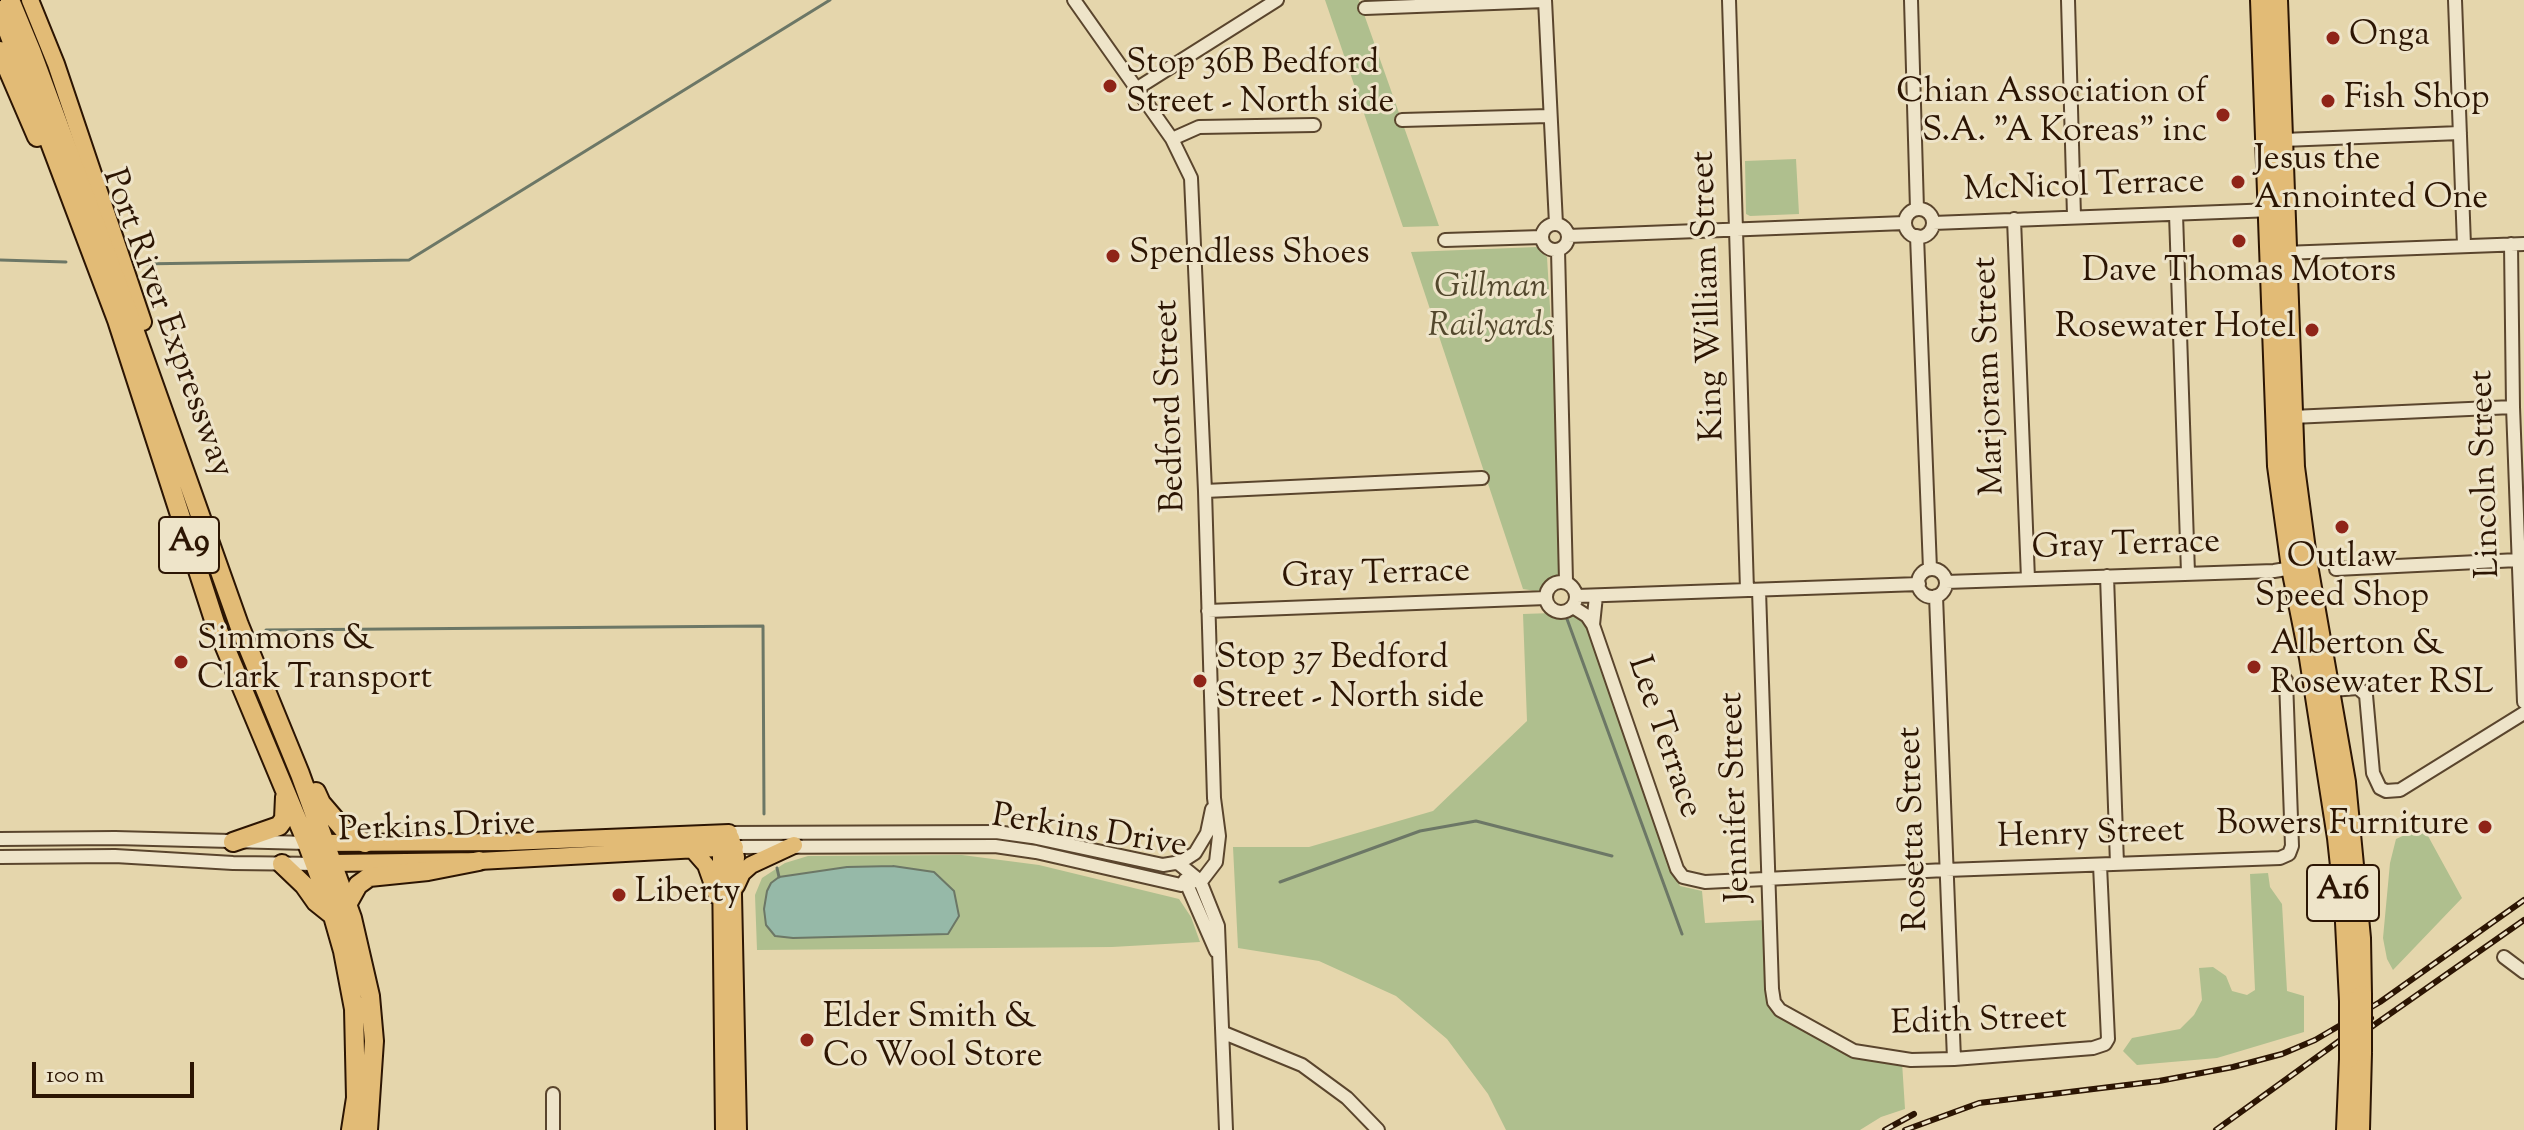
<!DOCTYPE html>
<html>
<head>
<meta charset="utf-8">
<style>
  body { margin:0 }
  #map { position:relative; width:2524px; height:1130px; overflow:hidden; background:#e5d6ac; font-family:"Sorts Mill Goudy",serif }
  canvas { display:block }
  .scale { position:absolute; left:32px; top:1062px; width:162px; height:36px; box-sizing:border-box; border:4px solid #2c1503; border-top:0; padding-left:10px; font-size:24px; line-height:28px; white-space:nowrap; color:#2c1503; -webkit-text-stroke:6px #eee4c9; paint-order:stroke }
</style>
</head>
<body>
<div id="map">
<canvas width="2524" height="1130"></canvas>
<div class="scale">100 m</div>
</div>
<script>
const c = document.querySelector('canvas').getContext('2d');
c.lineJoin = 'round';
function paint(path, color) {
  c.fillStyle = color;
  c.fill(path, 'evenodd');
}
function poly(rows) {
  const path = new Path2D();
  for (const r of rows) {
    if (r.length === 3) {
      path.moveTo(r[0] + r[2], r[1]);
      path.arc(r[0], r[1], r[2], 0, 2 * Math.PI);
      continue;
    }
    path.moveTo(r[0], r[1]);
    for (let i = 2; i < r.length; i += 2) path.lineTo(r[i], r[i + 1]);
  }
  return path;
}
function stroke(path, color, width, dash) {
  c.strokeStyle = color;
  c.lineWidth = width;
  c.lineCap = dash ? 'butt' : 'round';
  c.setLineDash(dash || []);
  c.stroke(path);
}
function drawText(font, color, halo, rows, align = 'center') {
  c.font = font + ' "Sorts Mill Goudy",serif';
  c.lineWidth = 6;
  c.setLineDash([]);
  c.textBaseline = 'middle';
  c.strokeStyle = halo;
  c.fillStyle = color;
  for (const [text, x, y, turn = 0] of rows) {
    c.save();
    c.translate(x, y);
    c.rotate((+turn || 0) * Math.PI / 180);
    c.textAlign = isNaN(turn) ? turn : align;
    if (halo) c.strokeText(text, 0, 0);
    c.fillText(text, 0, 0);
    c.restore();
  }
}
const green = poly([
  [1325,0,1359,0,1439,226,1403,227],
  [1796,159,1799,214,1750,216,1746,214,1745,161],
  [1537,247,1547,257,1566,577,1542,592,1523,589,1411,252],
  [1581,612,1680,886,1702,891,1705,923,1765,920,1769,1008,1851,1055,1902,1062,1905,1109,1881,1117,1860,1130,1506,1130,1488,1094,1447,1039,1396,996,1319,961,1238,948,1233,847,1309,847,1433,811,1527,721,1523,614],
  [2409,833,2422,833,2428,836,2462,898,2393,970,2387,959,2383,938,2390,863,2396,839],
  [962,855,1039,865,1179,899,1191,917,1200,942,1112,947,757,950,755,895,762,878,785,863,808,856],
  [2268,873,2270,887,2282,904,2287,991,2304,996,2304,1032,2217,1058,2137,1065,2123,1051,2132,1038,2180,1029,2194,1015,2202,1000,2199,968,2213,967,2226,976,2232,991,2247,995,2255,990,2250,874]
]);
const water = poly([
  [893,866,934,872,954,891,959,916,948,934,793,938,775,936,766,925,764,909,767,891,771,883,779,877,847,867,893,866]
]);
const stream = poly([
  [0,260,66,262],
  [137,264,409,260,830,0],
  [1567,619,1682,934],
  [266,630,763,626,764,814],
  [777,868,779,877],
  [1280,882,1420,831,1476,821,1612,856]
]);
const minor = poly([
  [1545,0,1556,224],
  [1729,0,1747,590],
  [1911,0,1917,209],
  [2068,0,2074,216],
  [2455,0,2464,245],
  [1365,8,1545,1],
  [1136,89,1277,0],
  [1402,120,1549,116],
  [1172,139,1199,127,1314,125],
  [2283,140,2460,133],
  [1919,223,14],
  [2176,214,2188,573],
  [2014,219,2028,579],
  [1933,223,2273,210],
  [1555,237,13],
  [1568,236,1905,223],
  [1917,236,1930,569],
  [1445,240,1542,237],
  [2511,244,2513,407,2524,702],
  [1558,250,1566,581],
  [2283,253,2524,244],
  [2292,417,2513,407],
  [1205,491,1482,478],
  [2336,569,2518,560],
  [1932,583,14],
  [2107,576,2117,864],
  [1561,597,15],
  [1946,582,2274,571,2298,567],
  [1759,590,1772,989,1774,1002,1780,1010,1854,1051,1911,1060,1954,1059,2093,1048,2105,1044,2108,1039,2100,865],
  [1577,596,1919,584],
  [1936,596,1954,1059],
  [1573,607,1587,616,1593,625,1596,596],
  [1208,611,1546,598],
  [1593,625,1677,869,1683,877,1705,882,1946,870,2280,858,2289,854,2292,846,2286,680],
  [2331,690,2358,688,2366,695,2373,773,2380,788,2386,791,2400,790,2524,713],
  [729,833,996,832,1032,837,1163,865,1181,862,1195,853,1207,833,1212,809],
  [0,839,115,838,307,843],
  [735,847,995,846,1036,852,1181,885,1203,879,1216,862,1219,836,1214,798,1205,491,1191,178,1172,139,1074,0],
  [0,857,115,856,233,863,321,864],
  [1178,863,1200,881,1218,926,1226,1130],
  [1185,880,1216,951],
  [2504,957,2524,972],
  [1224,1033,1302,1065,1347,1098,1378,1130],
  [553,1094,553,1130]
]);
const major = poly([
  [30,0,56,64,143,322],
  [731,838,736,857,733,894,738,1130],
  [314,843,508,842,729,833],
  [692,849,706,865,717,896],
  [333,863,479,861,735,847],
  [736,886,742,873,751,865,794,845],
  [724,1130,721,866,721,847,726,838]
]);
const highway = poly([
  [10,0,32,53,129,315,239,625,300,774,352,918,370,996,374,1041,368,1130],
  [2260,0,2277,466,2291,568,2309,658,2337,838,2344,903,2349,1001],
  [2278,0,2295,467,2308,565,2346,782,2361,938,2362,995],
  [0,10,117,320,215,623,307,843,329,902,343,951,354,1009,356,1098,351,1130],
  [0,51,37,137],
  [316,792,321,803,345,831,365,843],
  [233,842,279,826,284,819,285,797],
  [282,864,304,885,316,902,331,914],
  [348,903,358,885,369,877,428,871,479,861],
  [2346,1130,2349,1059],
  [2360,1130,2362,1053]
]);
const rail = poly([
  [2367,1030,2524,920],
  [1885,1130,1914,1114],
  [1905,1130,1979,1103,2159,1081,2233,1067,2282,1054,2315,1040,2380,1002,2524,900],
  [2216,1130,2371,1018]
]);
const highwayBridge = poly([
  [2349,1001,2349,1059],
  [2362,1052,2362,995]
]);
const markers = [
  [2333,38,8,"#8f2418"],
  [1110,86,8,"#8f2418"],
  [2328,101,8,"#8f2418"],
  [2223,115,8,"#8f2418"],
  [2238,182,8,"#8f2418"],
  [2239,241,8,"#8f2418"],
  [1113,256,8,"#8f2418"],
  [2312,330,8,"#8f2418"],
  [2342,527,8,"#8f2418"],
  [181,662,8,"#8f2418"],
  [2254,667,8,"#8f2418"],
  [1200,681,8,"#8f2418"],
  [2485,827,8,"#8f2418"],
  [619,895,8,"#8f2418"],
  [807,1040,8,"#8f2418"]
];
const shields = [
  [189,545,60],
  [2343,893,72]
];
const shieldNames = [
  ["A9",189,545],
  ["A16",2343,893]
];
const poiNames = [
  ["Onga",2349,38],
  ["Stop 36B Bedford",1126,66],
  ["Street - North side",1126,105],
  ["Chian Association of",2207,95,"right"],
  ["S.A. \"A Koreas\" inc",2207,134,"right"],
  ["Fish Shop",2344,101],
  ["Jesus the",2254,162],
  ["Annointed One",2254,201],
  ["Spendless Shoes",1129,256],
  ["Dave Thomas Motors",2239,274,"center"],
  ["Rosewater Hotel",2296,330,"right"],
  ["Outlaw",2342,560,"center"],
  ["Speed Shop",2342,599,"center"],
  ["Simmons &",197,642],
  ["Clark Transport",197,681],
  ["Alberton &",2270,647],
  ["Rosewater RSL",2270,686],
  ["Stop 37 Bedford",1216,661],
  ["Street - North side",1216,700],
  ["Bowers Furniture",2469,827,"right"],
  ["Liberty",635,895],
  ["Elder Smith &",823,1020],
  ["Co Wool Store",823,1059]
];
const streetNames = [
  ["McNicol Terrace",2084,189,-2],
  ["King William Street",1711,296,-92],
  ["Port River Expressway",165,324,70],
  ["Marjoram Street",1992,376,-92],
  ["Bedford Street",1173,406,-92],
  ["Lincoln Street",2488,474,-92],
  ["Gray Terrace",2126,548,-2],
  ["Gray Terrace",1376,577,-2],
  ["Lee Terrace",1662,738,71],
  ["Jennifer Street",1738,797,-92],
  ["Rosetta Street",1916,829,-92],
  ["Perkins Drive",437,830,-2],
  ["Perkins Drive",1089,834,9],
  ["Henry Street",2091,837,-2],
  ["Edith Street",1979,1024,-2]
];
const parkNames = [
  ["Gillman",1491,290],
  ["Railyards",1491,329]
];
paint(green, '#afbf8e');
paint(water, '#96b9a8');
stroke(water, '#6c7766', 2);
stroke(stream, '#6c7766', 3);
stroke(minor, '#5a452d', 16);
stroke(major, '#2c1503', 20);
stroke(highway, '#2c1503', 22);
stroke(minor, '#eee4c9', 12);
stroke(major, '#e2bb76', 16);
stroke(highway, '#e2bb76', 18);
stroke(rail, '#2c1503', 6);
stroke(rail, '#eee4c9', 3, [9]);
stroke(highwayBridge, '#2c1503', 22, []);
stroke(highwayBridge, '#e2bb76', 18);
for (const [x, y, r, color] of markers) {
  const dot = new Path2D();
  dot.arc(x, y, r, 0, 2 * Math.PI);
  c.fillStyle = color;
  c.fill(dot);
  stroke(dot, '#eee4c9', 3);
}
for (const [x, y, w] of shields) {
  const box = new Path2D();
  box.roundRect(x - w / 2, y - 28, w, 56, 6);
  c.fillStyle = '#eee4c9';
  c.fill(box);
  stroke(box, '#2c1503', 2);
}
drawText('bold 32px', '#2c1503', null, shieldNames);
drawText('34px', '#2c1503', '#eee4c9', poiNames, 'left');
drawText('34px', '#2c1503', '#eee4c9', streetNames);
drawText('italic 34px', '#53482d', '#eee4c9', parkNames);
</script>
</body>
</html>
